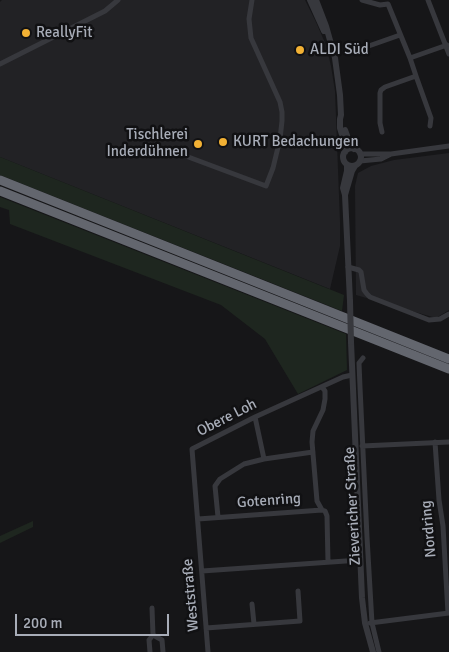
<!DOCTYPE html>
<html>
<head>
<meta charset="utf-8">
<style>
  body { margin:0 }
  #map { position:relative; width:449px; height:652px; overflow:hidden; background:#161618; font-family:Signika,sans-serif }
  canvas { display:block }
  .scale { position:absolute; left:15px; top:614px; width:154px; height:22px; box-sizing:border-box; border:2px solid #a8adb8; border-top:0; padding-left:6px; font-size:15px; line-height:18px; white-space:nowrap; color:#a8adb8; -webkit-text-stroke:4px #111113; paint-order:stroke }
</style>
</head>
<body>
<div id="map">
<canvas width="449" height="652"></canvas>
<div class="scale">200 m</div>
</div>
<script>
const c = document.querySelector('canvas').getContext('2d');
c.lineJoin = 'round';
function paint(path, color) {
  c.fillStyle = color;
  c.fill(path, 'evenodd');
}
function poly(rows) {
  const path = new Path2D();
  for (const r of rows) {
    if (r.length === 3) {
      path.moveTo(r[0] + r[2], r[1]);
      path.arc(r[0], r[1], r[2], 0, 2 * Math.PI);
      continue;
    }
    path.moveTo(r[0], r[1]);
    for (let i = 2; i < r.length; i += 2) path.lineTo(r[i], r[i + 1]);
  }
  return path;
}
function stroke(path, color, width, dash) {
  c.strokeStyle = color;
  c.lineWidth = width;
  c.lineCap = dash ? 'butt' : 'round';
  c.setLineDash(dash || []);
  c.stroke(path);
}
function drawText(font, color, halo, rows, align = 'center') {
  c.font = font + ' Signika,sans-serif';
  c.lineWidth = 5;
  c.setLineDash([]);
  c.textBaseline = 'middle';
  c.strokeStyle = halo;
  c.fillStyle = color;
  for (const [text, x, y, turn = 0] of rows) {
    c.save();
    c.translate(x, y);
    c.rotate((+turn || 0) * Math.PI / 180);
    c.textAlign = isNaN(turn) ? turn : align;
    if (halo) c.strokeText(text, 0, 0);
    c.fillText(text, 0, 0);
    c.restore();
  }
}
const built = poly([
  [2,0,305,0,315,20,326,45,331,66,335,91,340,222,340,246,330,289,0,157,0,2],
  [449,153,449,310,436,318,356,295,355,186,358,173,371,166,394,160]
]);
const green = poly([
  [0,157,344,295,342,311,0,175],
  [0,197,346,334,347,370,298,394,265,339,221,305,10,224,9,210,0,207],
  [33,521,33,527,0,543,0,536]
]);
const minor = poly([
  [362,0,380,5,388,4,410,58,416,76,385,87,381,90,380,93,380,123,382,132],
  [428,0,449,54],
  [356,49,363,48,400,35],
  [410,58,447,45],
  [0,64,105,11,118,0],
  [416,76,431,118,430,126],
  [180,149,183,155,266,186,273,168,280,139,282,121,282,112,280,102,251,38,249,19,252,0],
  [360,154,391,154,449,146],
  [360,161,381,159,391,154],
  [348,267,359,270,361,272,364,290,367,294,370,297,429,320,440,319,449,314],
  [363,358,359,363,360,387,367,537,372,623,379,652],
  [322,387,325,391,325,399,323,410,313,431,312,442,317,501,322,510,325,511,327,516,328,562],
  [255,417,264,459],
  [435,442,439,500,443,526,448,613],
  [362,446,449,442],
  [218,517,215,486,220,479,244,464,264,459,313,452],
  [198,519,322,510],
  [202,571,360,560],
  [252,604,254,624],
  [370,623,449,613],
  [206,628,300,621,298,591],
  [153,635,162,640,163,652],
  [150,652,149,640,153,635,152,608],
  [208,652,192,449,255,417,343,377,352,375]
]);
const tertiary = poly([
  [310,0,324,31],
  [316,0,326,26,335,58,340,95,341,115,340,119,340,128,344,141,345,152],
  [345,130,349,141,354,149],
  [352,157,9],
  [347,165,347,171,343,188,345,195,350,301],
  [345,195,352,171,355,166],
  [351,342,362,598,365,623,373,652]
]);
const motorway = poly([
  [0,180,449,359],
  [0,191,449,369]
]);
const tertiaryBridge = poly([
  [350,301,351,342]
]);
const markers = [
  [26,33,5,"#f2b134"],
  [300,50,5,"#f2b134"],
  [223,142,5,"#f2b134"],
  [198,144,5,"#f2b134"]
];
const poiNames = [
  ["ReallyFit",36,33],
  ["ALDI Süd",310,50],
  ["Tischlerei",188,135,"right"],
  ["Inderdühnen",188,152,"right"],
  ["KURT Bedachungen",233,142]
];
const streetNames = [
  ["Obere Loh",227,418,-27],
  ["Gotenring",269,501,-4],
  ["Zievericher Straße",353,506,-93],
  ["Nordring",429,529,-95],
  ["Weststraße",191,595,-95]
];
paint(built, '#222225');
paint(green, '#1e261f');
stroke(minor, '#37383d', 5);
stroke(tertiary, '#37383d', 6);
stroke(motorway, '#63666e', 9);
stroke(tertiaryBridge, '#37383d', 6);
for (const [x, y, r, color] of markers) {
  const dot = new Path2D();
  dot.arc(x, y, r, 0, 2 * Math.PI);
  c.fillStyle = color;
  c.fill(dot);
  stroke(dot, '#111113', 2);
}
drawText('15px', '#a8adb8', '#111113', poiNames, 'left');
drawText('15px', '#a8adb8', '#111113', streetNames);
</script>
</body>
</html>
